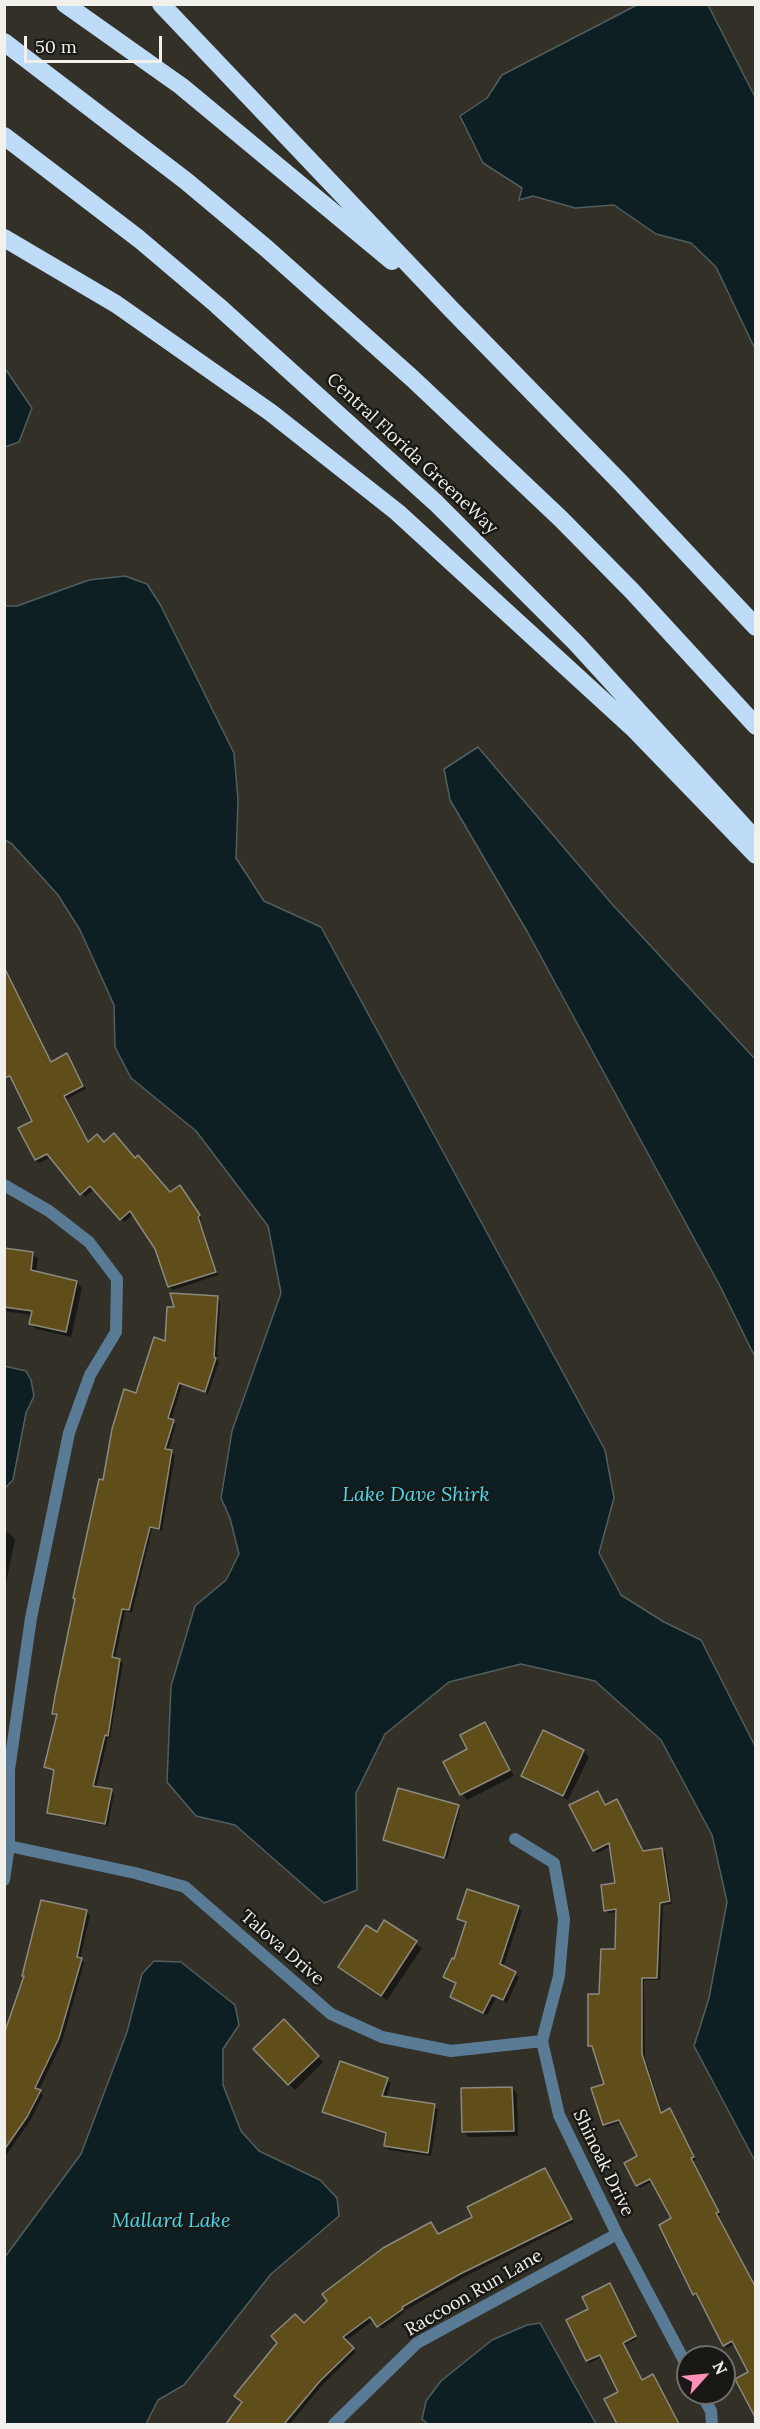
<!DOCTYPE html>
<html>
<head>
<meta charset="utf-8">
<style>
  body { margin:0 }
  #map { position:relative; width:760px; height:2429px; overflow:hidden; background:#333028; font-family:Lora,serif }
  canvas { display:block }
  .frame { position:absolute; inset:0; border:6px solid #f2f0eb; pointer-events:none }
  .north { position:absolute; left:676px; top:2345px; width:60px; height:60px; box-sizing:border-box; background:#191814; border:2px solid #706e6a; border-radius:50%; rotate:63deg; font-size:16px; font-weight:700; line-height:24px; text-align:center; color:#f2f0eb }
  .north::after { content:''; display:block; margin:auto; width:21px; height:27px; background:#ff8eb9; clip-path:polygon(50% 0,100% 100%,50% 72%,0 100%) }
  .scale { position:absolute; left:24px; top:36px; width:138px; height:27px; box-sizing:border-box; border:3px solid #f2f0eb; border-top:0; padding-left:8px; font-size:18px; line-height:21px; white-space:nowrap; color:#f2f0eb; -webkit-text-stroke:4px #191814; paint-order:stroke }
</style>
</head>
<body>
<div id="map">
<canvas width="760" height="2429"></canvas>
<div class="frame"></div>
<div class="north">N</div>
<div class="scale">50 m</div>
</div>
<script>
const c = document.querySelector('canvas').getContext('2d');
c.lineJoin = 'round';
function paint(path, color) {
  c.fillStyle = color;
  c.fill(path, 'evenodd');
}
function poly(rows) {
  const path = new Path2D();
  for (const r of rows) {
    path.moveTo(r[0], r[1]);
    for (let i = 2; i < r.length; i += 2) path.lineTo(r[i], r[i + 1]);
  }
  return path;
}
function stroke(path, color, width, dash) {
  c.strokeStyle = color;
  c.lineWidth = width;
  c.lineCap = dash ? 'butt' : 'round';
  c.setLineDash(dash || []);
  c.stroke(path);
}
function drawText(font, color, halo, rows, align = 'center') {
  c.font = font + ' Lora,serif';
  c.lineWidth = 5;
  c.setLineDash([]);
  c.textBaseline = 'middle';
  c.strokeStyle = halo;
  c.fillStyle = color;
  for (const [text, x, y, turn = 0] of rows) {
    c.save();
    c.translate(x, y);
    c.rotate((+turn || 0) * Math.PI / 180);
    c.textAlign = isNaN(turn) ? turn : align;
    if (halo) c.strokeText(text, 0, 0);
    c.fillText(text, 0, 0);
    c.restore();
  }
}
const water = poly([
  [637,5,708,5,755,97,755,349,716,267,691,243,656,234,614,205,575,208,533,196,519,200,522,188,483,163,460,116,487,98,502,75,637,5],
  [4,367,32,408,19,442,5,447,4,367],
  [125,576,147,584,161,606,234,753,238,800,236,858,264,901,321,927,605,1450,614,1498,599,1553,621,1595,664,1622,701,1640,755,1746,755,2161,694,2046,709,1998,727,1902,712,1835,661,1740,595,1681,521,1664,449,1682,385,1734,356,1793,357,1890,324,1903,235,1825,196,1816,167,1782,171,1686,195,1606,226,1580,239,1554,230,1518,221,1498,232,1431,281,1293,268,1226,196,1131,131,1078,115,1047,114,1005,80,930,58,895,12,844,5,840,5,606,17,606,89,580,125,576],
  [478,747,612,904,755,1059,755,1357,721,1288,528,933,450,800,444,769,478,747],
  [4,1366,26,1371,31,1380,34,1396,26,1413,13,1480,5,1488,4,1366],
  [154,1961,181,1962,235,2005,239,2025,223,2049,223,2085,241,2131,259,2151,320,2180,337,2198,339,2216,271,2274,184,2385,158,2400,146,2424,5,2424,5,2257,81,2154,127,2032,142,1974,154,1961],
  [540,2323,596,2424,428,2424,422,2419,426,2401,441,2381,492,2340,527,2325,540,2323]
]);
const shadow = poly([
  [14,988,52,1063,67,1055,86,1089,67,1099,89,1143,104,1144,135,1160,170,1193,183,1190,202,1219,200,1220,218,1275,173,1290,169,1287,156,1248,134,1214,124,1222,94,1189,85,1197,51,1157,39,1163,36,1160,20,1129,34,1121,13,1079,8,1076],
  [4,1250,33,1254,38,1259,36,1273,76,1282,82,1288,71,1337,36,1329,30,1323,32,1315,4,1311],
  [217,1298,220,1301,217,1360,219,1362,208,1394,182,1385,171,1420,176,1424,168,1451,175,1455,162,1531,152,1529,132,1613,125,1611,115,1659,123,1663,110,1738,108,1738,96,1788,111,1791,114,1794,108,1826,51,1815,48,1812,56,1771,46,1767,58,1717,54,1713,104,1482,137,1395,166,1343],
  [4,1532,9,1533,15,1539,4,1593],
  [485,1724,490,1730,514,1776,467,1800,462,1794,445,1762,469,1750],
  [544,1732,584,1752,589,1757,568,1800,528,1781,523,1776],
  [598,1792,606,1806,617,1801,619,1804,644,1852,662,1849,665,1852,672,1904,663,1905,660,1980,644,1980,645,2058,663,2114,670,2110,673,2113,696,2160,693,2161,721,2215,717,2216,750,2373,735,2344,727,2348,724,2345,698,2296,694,2294,670,2246,673,2219,653,2181,640,2188,638,2185,639,2157,622,2122,607,2127,604,2124,606,2085,594,2049,589,2046,616,1951,617,1912,608,1913,606,1910,616,1884,611,1846,597,1853,594,1850],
  [458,1806,460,1809,447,1859,385,1840],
  [518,1907,522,1911,503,1968,519,1977,507,2003,496,1998,487,2015,455,2000,452,1996,457,1984,445,1976,455,1961,467,1924,459,1918],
  [86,1911,90,1915,80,1959,84,1963,62,2042,39,2090,43,2095,30,2121,4,2158,4,2040],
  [385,1922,422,1948,387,2000,340,1967,377,1934],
  [284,2021,323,2062,295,2090,255,2049],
  [387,2080,391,2083,386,2098,434,2106,438,2110,431,2156,389,2150,385,2146,387,2135,328,2115,324,2112],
  [512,2088,517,2094,518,2136,469,2137,464,2132],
  [545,2169,574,2222,464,2277,404,2311,405,2312,382,2329,374,2320,345,2341,356,2352,323,2384,290,2424,227,2424,304,2325,431,2223,439,2235,474,2217],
  [612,2287,637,2339,624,2345,642,2381,655,2378,679,2424,618,2424,606,2400,620,2393,603,2356,590,2363,587,2361,568,2321,590,2310]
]);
const building = poly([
  [4,967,51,1062,67,1053,83,1086,64,1096,88,1142,97,1134,104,1142,114,1133,135,1158,138,1155,170,1192,180,1185,200,1215,198,1217,216,1272,168,1287,155,1249,130,1211,120,1220,90,1186,80,1195,47,1154,35,1160,18,1128,32,1121,10,1076,4,1078,4,967],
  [4,1248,33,1252,31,1270,77,1281,66,1332,29,1324,32,1311,4,1307,4,1248],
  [170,1293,218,1296,214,1357,216,1358,205,1392,179,1383,168,1418,174,1420,165,1449,172,1450,159,1529,150,1527,129,1610,122,1609,112,1657,120,1659,108,1736,105,1735,93,1786,112,1789,105,1824,47,1813,54,1770,44,1767,57,1714,52,1714,55,1696,75,1599,73,1598,99,1479,103,1480,112,1429,124,1389,136,1393,154,1337,165,1341,167,1307,174,1307,170,1293],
  [485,1722,510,1770,460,1795,443,1762,467,1749,460,1735,485,1722],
  [543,1730,584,1750,563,1796,521,1776,543,1730],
  [398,1788,459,1805,444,1858,383,1840,398,1788],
  [598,1791,605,1805,617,1799,643,1851,662,1848,670,1901,660,1903,657,1978,642,1978,642,2054,661,2113,670,2108,694,2157,691,2158,719,2212,716,2213,756,2288,756,2419,735,2379,748,2372,732,2341,723,2346,696,2293,693,2295,659,2225,671,2218,650,2179,636,2186,624,2163,637,2156,619,2120,603,2125,591,2088,604,2084,592,2046,588,2046,588,1994,599,1994,601,1949,615,1949,616,1909,604,1911,601,1885,615,1883,609,1843,593,1851,569,1805,598,1791],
  [467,1889,519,1906,500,1964,516,1972,503,2000,492,1995,483,2013,450,1997,456,1983,443,1977,452,1958,454,1959,466,1922,457,1919,467,1889],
  [41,1900,87,1910,77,1957,82,1958,59,2038,35,2088,41,2090,27,2117,4,2150,4,2034,24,1976,22,1976,41,1900],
  [384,1920,417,1941,381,1996,338,1967,366,1925,377,1932,384,1920],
  [284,2019,319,2056,288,2085,253,2049,284,2019],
  [340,2061,388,2078,382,2096,435,2104,428,2153,384,2146,386,2133,322,2112,340,2061],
  [512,2087,514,2131,462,2132,461,2088,512,2087],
  [545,2168,572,2219,460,2274,402,2307,403,2309,377,2327,370,2317,343,2337,354,2348,320,2381,284,2424,226,2424,242,2402,234,2396,277,2343,271,2336,295,2314,304,2323,327,2301,322,2294,383,2248,431,2222,438,2234,472,2217,467,2207,545,2168],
  [610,2283,636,2336,623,2343,642,2380,653,2374,679,2424,617,2424,604,2399,618,2392,600,2355,586,2361,566,2320,588,2309,582,2297,610,2283]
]);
const minor = poly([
  [4,1185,49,1211,89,1242,117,1279,116,1332,90,1375,69,1433,31,1618,9,1770,9,1846,4,1880],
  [515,1839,554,1863,564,1919,559,1976,542,2041,559,2115,617,2234,688,2368],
  [4,1845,135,1873,185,1887,331,2014,382,2037,451,2051,542,2041],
  [701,2393,711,2411,712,2424],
  [334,2424,417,2343,617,2234]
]);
const motorway = poly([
  [65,4,181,86,392,261],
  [161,4,451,309,620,482,756,627],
  [4,42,186,181,266,248,413,379,561,519,632,591,756,726],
  [4,136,139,239,217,305,436,503,577,644,756,840],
  [4,238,116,304,270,412,397,512,633,728,756,855]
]);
const streetNames = [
  ["Central Florida GreeneWay",412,454,43],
  ["Talova Drive",282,1948,41],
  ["Shinoak Drive",603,2163,64],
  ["Raccoon Run Lane",474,2293,-30]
];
const waterNames = [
  ["Lake Dave Shirk",416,1495],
  ["Mallard Lake",171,2221]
];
paint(water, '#0d1f22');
stroke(water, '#525e5e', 1.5);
paint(shadow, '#0007');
paint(building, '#5f4e19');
stroke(building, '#8d897f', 1.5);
stroke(minor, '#5a7b95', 12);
stroke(motorway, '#bedcf7', 18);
drawText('18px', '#f2f0eb', '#191814', streetNames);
drawText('italic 20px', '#4bd8ee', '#191814', waterNames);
</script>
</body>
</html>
